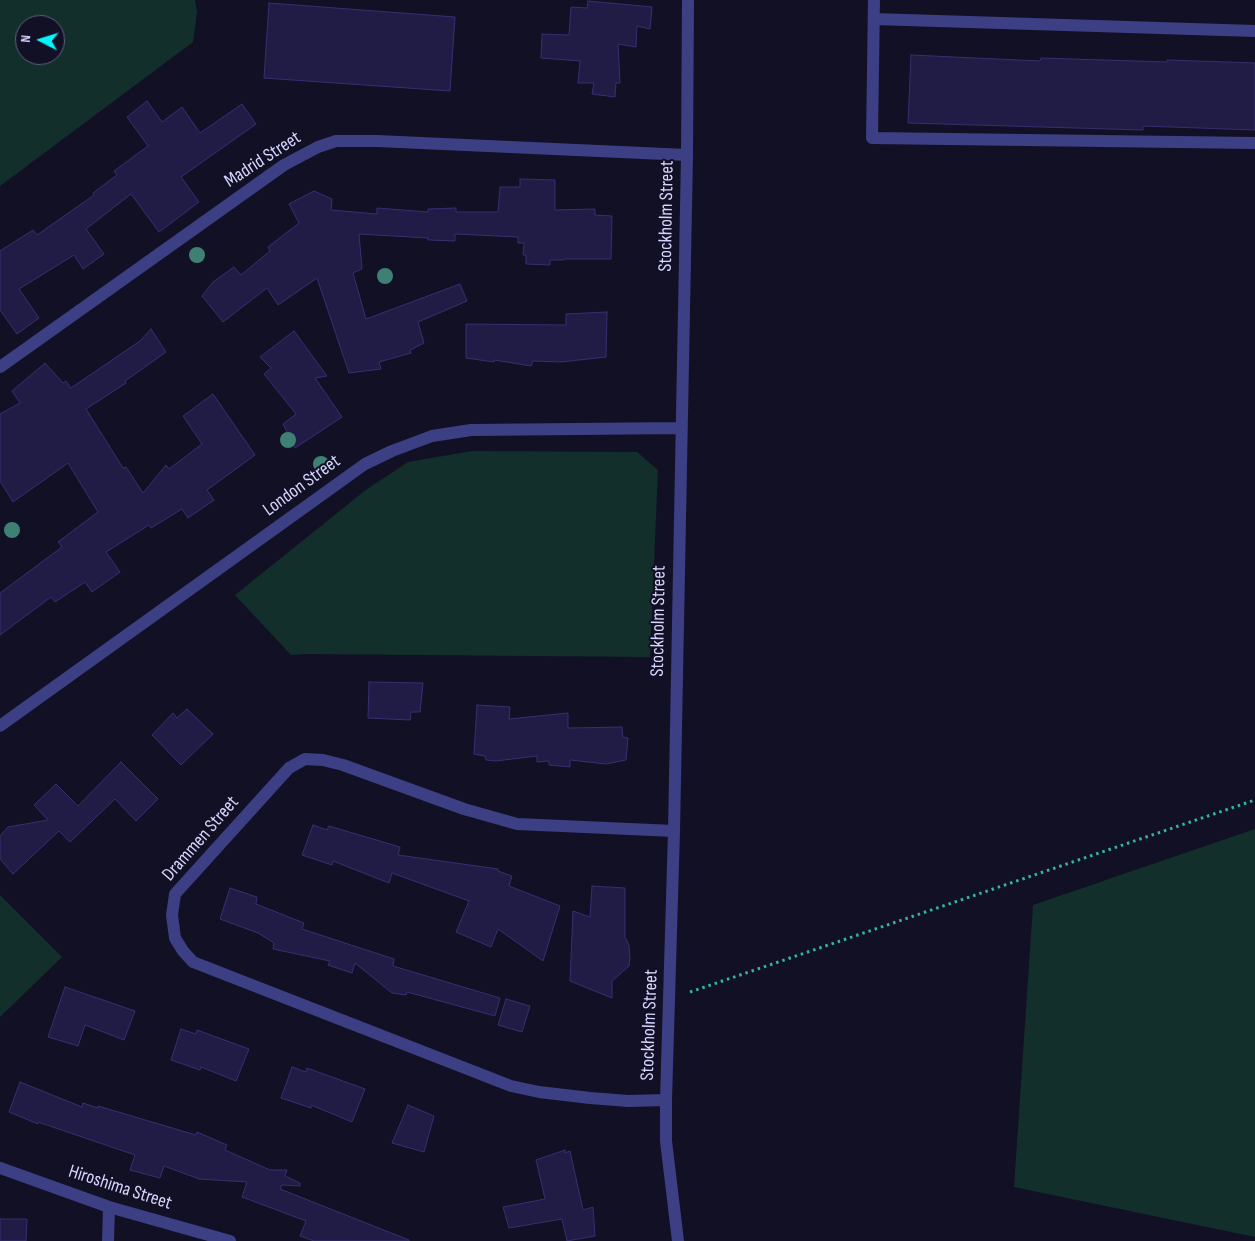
<!DOCTYPE html>
<html>
<head>
<meta charset="utf-8">
<style>
  body { margin:0 }
  #map { position:relative; width:1255px; height:1241px; overflow:hidden; background:#121025; font-family:"Sofia Sans Condensed",sans-serif }
  canvas { display:block }
  .north { position:absolute; left:15px; top:15px; width:50px; height:50px; box-sizing:border-box; background:#121025; border:1px solid #605f7c; border-radius:50%; rotate:275deg; font-size:14px; font-weight:700; line-height:20px; text-align:center; color:#d6d5fe }
  .north::after { content:''; display:block; margin:auto; width:18px; height:22px; background:#06f4f9; clip-path:polygon(50% 0,100% 100%,50% 72%,0 100%) }
</style>
</head>
<body>
<div id="map">
<canvas width="1255" height="1241"></canvas>
<div class="north">N</div>
</div>
<script>
const c = document.querySelector('canvas').getContext('2d');
c.lineJoin = 'round';
function paint(path, color) {
  c.fillStyle = color;
  c.fill(path, 'evenodd');
}
function poly(rows) {
  const path = new Path2D();
  for (const r of rows) {
    path.moveTo(r[0], r[1]);
    for (let i = 2; i < r.length; i += 2) path.lineTo(r[i], r[i + 1]);
  }
  return path;
}
function stroke(path, color, width, dash) {
  c.strokeStyle = color;
  c.lineWidth = width;
  c.lineCap = dash ? 'butt' : 'round';
  c.setLineDash(dash || []);
  c.stroke(path);
}
function drawText(font, color, halo, rows, align = 'center') {
  c.font = font + ' "Sofia Sans Condensed",sans-serif';
  c.lineWidth = 4;
  c.setLineDash([]);
  c.textBaseline = 'middle';
  c.strokeStyle = halo;
  c.fillStyle = color;
  for (const [text, x, y, turn = 0] of rows) {
    c.save();
    c.translate(x, y);
    c.rotate((+turn || 0) * Math.PI / 180);
    c.textAlign = isNaN(turn) ? turn : align;
    if (halo) c.strokeText(text, 0, 0);
    c.fillText(text, 0, 0);
    c.restore();
  }
}
const green = poly([
  [0,0,195,0,197,12,193,42,0,186],
  [25,25,55,25,55,55,25,55],
  [472,451,637,452,658,470,650,657,304,654,291,655,235,595,367,489,408,462],
  [1255,829,1255,1237,1014,1187,1033,905],
  [0,895,62,957,0,1017]
]);
const building = poly([
  [588,1,652,7,650,29,637,26,636,47,618,44,620,83,616,83,615,97,592,94,594,83,578,83,580,61,541,58,542,34,569,35,571,7,587,8,588,1],
  [269,3,455,17,450,91,264,78,269,3],
  [911,55,1040,61,1041,58,1167,62,1167,60,1255,63,1255,130,1143,126,1143,130,908,123,911,55],
  [147,101,162,122,182,107,200,133,242,104,256,124,181,177,199,202,159,232,131,194,86,229,104,254,83,269,74,255,19,289,39,318,17,334,0,310,0,251,33,230,37,235,94,195,93,193,117,175,114,171,148,146,127,117,147,101],
  [520,179,555,180,555,210,595,209,595,215,612,216,611,259,564,259,564,260,550,260,550,265,526,264,526,255,523,255,524,243,518,243,518,237,455,234,455,241,428,240,428,238,359,234,362,269,353,273,366,319,460,284,467,301,418,322,424,343,410,350,411,353,379,362,381,369,349,373,317,278,278,305,267,288,223,322,202,296,213,282,234,267,241,275,270,251,268,247,299,223,289,204,314,191,332,199,331,210,377,214,377,208,428,212,428,209,456,208,456,212,498,212,500,187,520,187,520,179],
  [607,312,606,357,561,362,533,361,531,366,494,360,494,362,466,358,466,324,566,325,566,314,607,312],
  [151,329,166,352,125,381,126,383,86,409,123,468,126,467,143,493,166,465,169,469,202,444,183,416,213,394,255,455,207,490,214,500,188,518,182,509,151,528,149,525,106,552,120,572,92,592,85,582,55,602,51,597,0,635,0,593,62,547,58,542,98,512,68,463,13,502,0,481,0,414,20,403,12,391,45,363,63,383,66,381,71,388,140,341,151,329],
  [294,331,327,376,315,378,342,417,295,448,283,424,296,414,264,374,271,368,260,357,294,331],
  [369,682,423,683,420,712,411,712,410,720,368,718,369,682],
  [477,705,510,707,509,719,568,713,568,728,622,727,623,737,628,738,626,760,606,764,570,760,570,767,549,765,549,761,537,762,537,756,496,761,486,760,485,756,474,754,477,705],
  [187,709,213,734,181,765,152,735,173,713,177,718,187,709],
  [121,762,158,799,136,821,115,799,70,842,59,831,13,874,0,859,0,836,8,827,48,820,34,805,56,784,78,806,121,762],
  [313,825,327,830,329,826,400,847,398,855,498,869,498,871,512,876,509,886,560,906,543,961,498,929,491,947,456,932,469,901,392,873,389,883,333,861,332,865,302,855,313,825],
  [592,886,625,888,625,937,629,945,630,959,629,966,612,981,612,998,570,981,573,911,590,917,592,886],
  [230,888,257,897,256,904,304,923,302,929,394,959,393,966,500,998,495,1016,407,992,406,995,392,993,355,963,352,973,328,965,330,961,273,949,274,943,258,933,220,919,230,888],
  [65,987,135,1011,124,1040,85,1025,78,1046,48,1037,65,987],
  [506,999,530,1006,522,1032,498,1025,506,999],
  [181,1029,196,1034,197,1030,249,1049,236,1081,201,1067,200,1070,171,1060,181,1029],
  [292,1067,306,1072,307,1068,365,1089,352,1122,311,1105,311,1108,281,1098,292,1067],
  [20,1082,82,1107,83,1103,98,1108,98,1106,196,1135,197,1132,227,1145,225,1150,270,1170,287,1170,285,1176,300,1183,300,1186,282,1185,280,1189,409,1240,409,1241,314,1241,300,1236,306,1221,242,1197,247,1182,199,1179,164,1166,160,1178,130,1170,135,1155,38,1122,38,1124,9,1112,20,1082],
  [408,1105,434,1116,424,1152,392,1143,408,1105],
  [565,1150,565,1153,570,1151,583,1210,593,1207,595,1236,567,1241,562,1219,509,1228,503,1207,545,1199,536,1160,565,1150],
  [0,1219,27,1219,26,1241,0,1241,0,1219]
]);
const path = poly([
  [690,992,1255,800]
]);
const street = poly([
  [874,0,872,138,1255,143],
  [874,19,1255,31],
  [0,367,284,165,318,147,336,141,377,141,687,155],
  [0,726,365,464,392,451,432,436,471,430,681,428],
  [666,1100,628,1101,590,1098,539,1092,511,1086,193,962,183,951,175,938,172,915,175,894,289,768,305,759,323,760,343,765,464,809,517,824,674,831],
  [0,1168,109,1207,230,1241],
  [108,1241,109,1207],
  [678,1241,666,1141,666,1100,674,831,687,155,688,0]
]);
const trees = [
  [197,255],
  [385,276],
  [288,440],
  [321,464],
  [12,530]
];
const streetNames = [
  ["Madrid Street",263,160,-33],
  ["Stockholm Street",667,216,-89],
  ["London Street",302,486,-36],
  ["Stockholm Street",659,621,-89],
  ["Drammen Street",201,839,-49],
  ["Stockholm Street",650,1025,-88],
  ["Hiroshima Street",120,1188,18]
];
paint(green, '#132f2c');
paint(building, '#211c46');
stroke(building, '#372f71', 1);
stroke(path, '#32b5a2', 3, [2.5, 4]);
stroke(street, '#3c3f83', 12);
c.fillStyle = '#3e8174';
for (const [x, y] of trees) {
  c.beginPath();
  c.arc(x, y, 8, 0, 2 * Math.PI);
  c.fill();
}
drawText('19px', '#d6d5fe', '#121025', streetNames);
</script>
</body>
</html>
